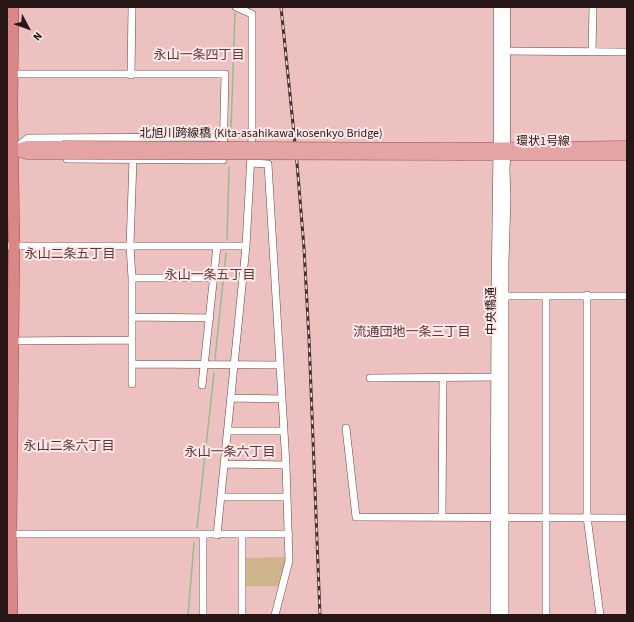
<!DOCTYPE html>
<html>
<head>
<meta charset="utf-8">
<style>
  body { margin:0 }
  #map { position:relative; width:634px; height:622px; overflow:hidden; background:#edc1bf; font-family:"Source Sans 3",sans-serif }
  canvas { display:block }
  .frame { position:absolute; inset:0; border:8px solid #271717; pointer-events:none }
  .north { position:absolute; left:8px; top:8px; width:40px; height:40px; -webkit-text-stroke:3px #ffe8e7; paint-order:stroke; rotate:131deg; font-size:11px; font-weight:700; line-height:16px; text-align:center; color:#271717 }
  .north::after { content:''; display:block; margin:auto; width:14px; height:18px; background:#271717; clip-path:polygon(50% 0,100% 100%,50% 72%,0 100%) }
</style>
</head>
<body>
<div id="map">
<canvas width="634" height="622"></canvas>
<div class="frame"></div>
<div class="north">N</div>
</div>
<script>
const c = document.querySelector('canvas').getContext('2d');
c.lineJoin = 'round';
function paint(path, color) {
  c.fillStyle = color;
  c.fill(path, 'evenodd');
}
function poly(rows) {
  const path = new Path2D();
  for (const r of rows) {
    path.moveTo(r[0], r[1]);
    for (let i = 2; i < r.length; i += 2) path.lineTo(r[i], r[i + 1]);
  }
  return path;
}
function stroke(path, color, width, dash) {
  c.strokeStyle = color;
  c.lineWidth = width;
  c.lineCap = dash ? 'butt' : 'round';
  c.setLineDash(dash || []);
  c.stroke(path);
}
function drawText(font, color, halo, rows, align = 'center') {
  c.font = font + ' "Source Sans 3","Noto Sans JP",sans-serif';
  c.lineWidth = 4;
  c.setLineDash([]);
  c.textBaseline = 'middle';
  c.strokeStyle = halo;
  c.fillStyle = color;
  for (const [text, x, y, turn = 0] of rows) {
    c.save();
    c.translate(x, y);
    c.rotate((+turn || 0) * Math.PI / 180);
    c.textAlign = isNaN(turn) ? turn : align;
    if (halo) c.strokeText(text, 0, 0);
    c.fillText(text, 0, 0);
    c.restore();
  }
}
const green = poly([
  [285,557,285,564,278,586,245,586,246,558]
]);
const stream = poly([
  [231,130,235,13],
  [227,240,229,167],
  [215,359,226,253],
  [197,528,214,373],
  [188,615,194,543]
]);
const minor = poly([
  [502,51,627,52],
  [592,52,593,7],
  [9,74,225,74,223,160,67,159],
  [131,75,132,7],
  [17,147,28,138,223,137],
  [251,163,268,164,286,465,289,561,275,615],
  [7,246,246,246],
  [132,278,214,278],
  [587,295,587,517,600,615],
  [499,296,627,296],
  [132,317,210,318],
  [7,341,132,340],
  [132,364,280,365],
  [370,378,500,377],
  [132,384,132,278,130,246,133,159],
  [202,385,217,246],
  [232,398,282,399],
  [346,428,356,517,627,518],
  [228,431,284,431],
  [224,464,286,465],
  [221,497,287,497],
  [442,517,443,378],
  [11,534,289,534],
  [217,535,246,246,252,137,252,14,236,7],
  [203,615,203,535],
  [242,615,242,534],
  [546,615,546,296]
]);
const tertiary = poly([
  [506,7,506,147],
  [498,147,498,7]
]);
const secondary = poly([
  [495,615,496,296,498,148],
  [504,615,504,262,506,198,505,170,506,148]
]);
const primary = poly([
  [459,148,627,146],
  [7,150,13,150,27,154,63,154],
  [13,150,27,146,62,146],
  [459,155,627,155]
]);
const trunk = poly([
  [12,615,11,534,14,246,12,106,13,7]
]);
const rail = poly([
  [281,7,297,163,304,248,309,339,320,615]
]);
const primaryBridge = poly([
  [62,146,459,148],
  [63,154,459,155]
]);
const streetNames = [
  ["北旭川跨線橋 (Kita-asahikawa kosenkyo Bridge)",261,134],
  ["環状1号線",543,142],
  ["中央橋通",492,311,-90]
];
const neighbourhoodNames = [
  ["永山一条四丁目",199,56],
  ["永山二条五丁目",70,255],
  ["永山一条五丁目",210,276],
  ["流通団地一条三丁目",412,333],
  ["永山二条六丁目",69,447],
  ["永山一条六丁目",230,453]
];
paint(green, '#cdb48a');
stroke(stream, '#93be8b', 1.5);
stroke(minor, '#684443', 8);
stroke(tertiary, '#684443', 9);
stroke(secondary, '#684443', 10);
stroke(primary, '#974b4c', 11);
stroke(trunk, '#974b4c', 12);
stroke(minor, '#fff', 7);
stroke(tertiary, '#fff', 8);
stroke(secondary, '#fff', 9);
stroke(primary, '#e5a4a4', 10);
stroke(trunk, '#dc8686', 11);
stroke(rail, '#463131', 3);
stroke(rail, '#ffe8e7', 1.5, [4.5]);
stroke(primaryBridge, '#974b4c', 11, []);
stroke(primaryBridge, '#e5a4a4', 10);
drawText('12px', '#271717', '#ffe8e7', streetNames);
drawText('13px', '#5b3838', '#ffe8e7', neighbourhoodNames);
</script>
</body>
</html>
